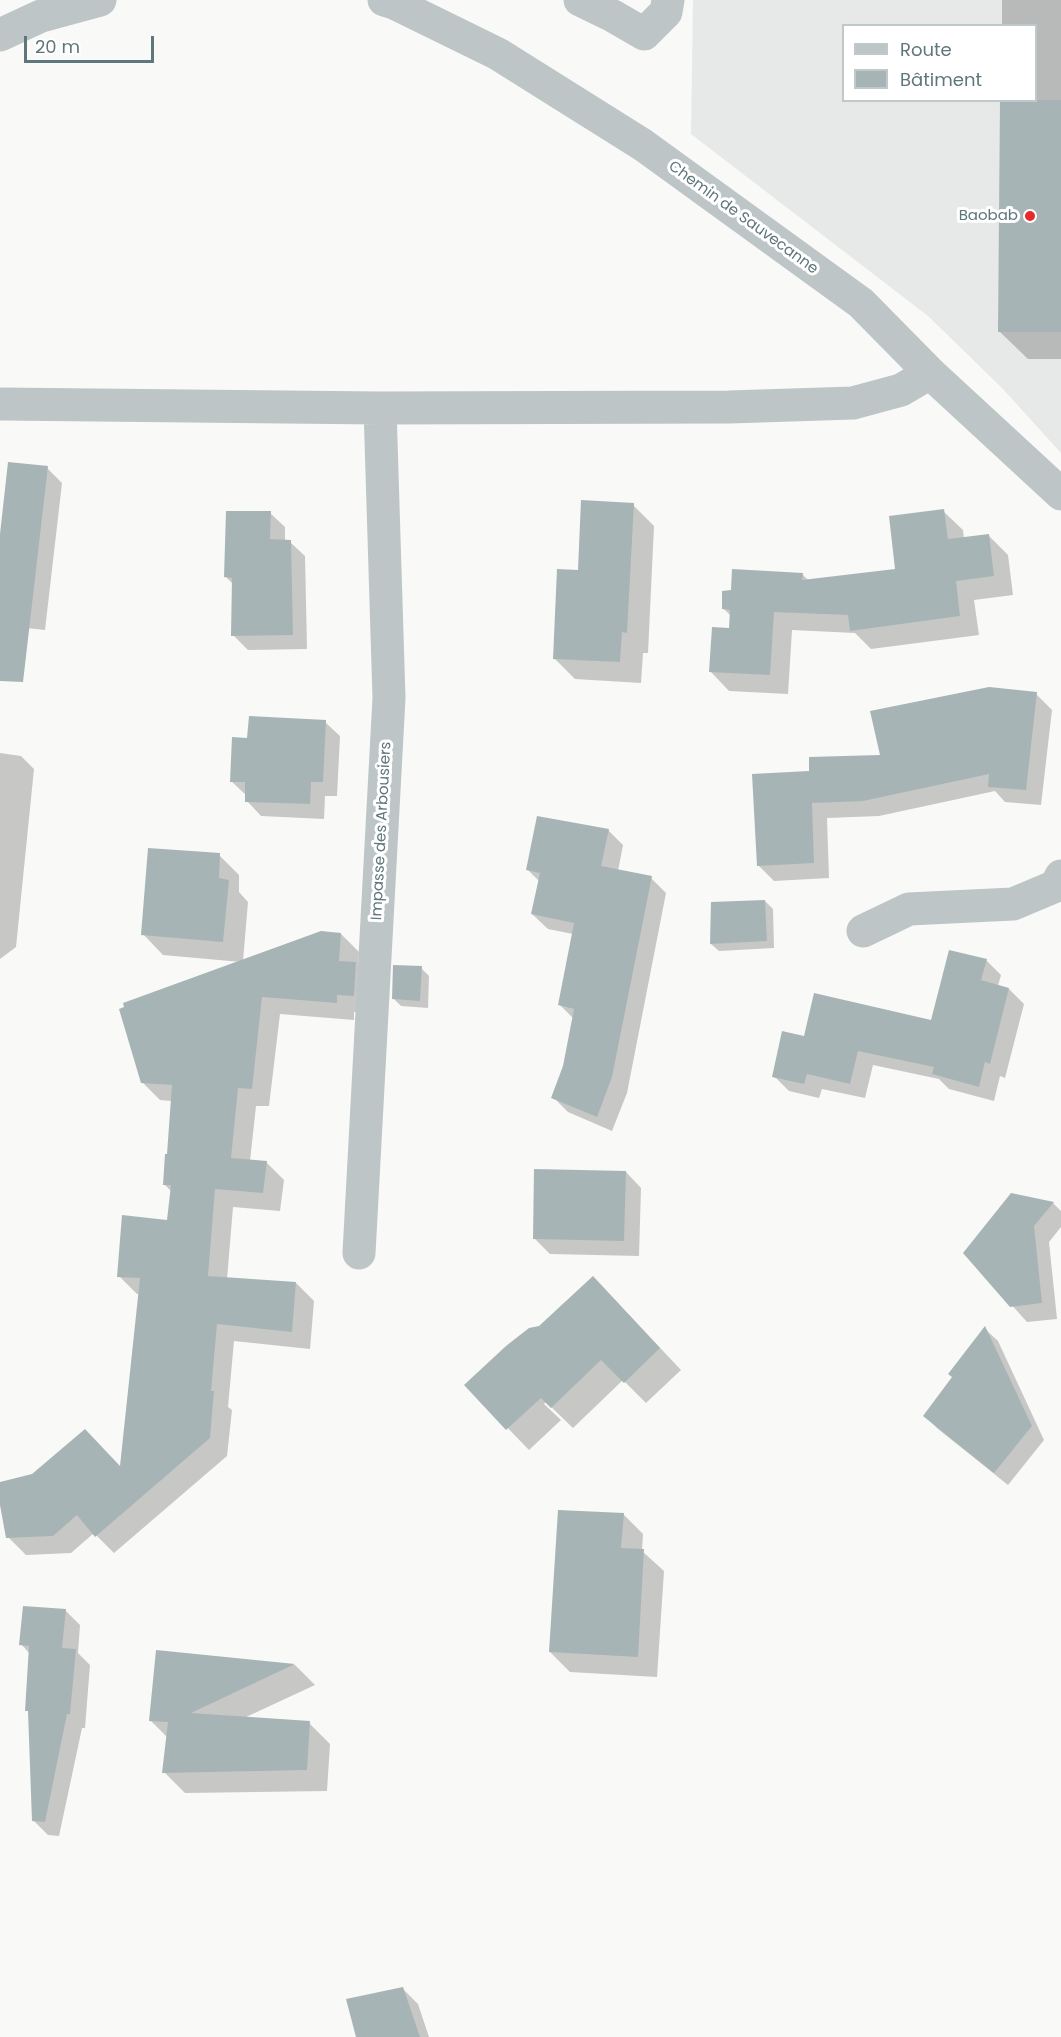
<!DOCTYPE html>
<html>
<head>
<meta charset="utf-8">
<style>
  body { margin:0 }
  #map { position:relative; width:1061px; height:2037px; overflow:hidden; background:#f9f9f7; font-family:Poppins,sans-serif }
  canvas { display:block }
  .legend { position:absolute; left:842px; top:24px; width:195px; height:78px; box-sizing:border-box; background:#fff; border:2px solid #bfc8cb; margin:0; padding:8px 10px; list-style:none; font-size:18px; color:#5f767c }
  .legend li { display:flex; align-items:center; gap:12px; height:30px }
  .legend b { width:30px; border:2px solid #bfc8cb }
  .scale { position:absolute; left:24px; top:36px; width:130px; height:27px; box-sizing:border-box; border:3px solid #5f767c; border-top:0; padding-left:8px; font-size:18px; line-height:21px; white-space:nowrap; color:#5f767c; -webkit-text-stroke:4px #fff; paint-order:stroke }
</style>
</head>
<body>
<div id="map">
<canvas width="1061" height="2037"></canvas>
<ul class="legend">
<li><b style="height:8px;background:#bdc5c7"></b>Route</li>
<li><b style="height:16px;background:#a7b4b6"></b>Bâtiment</li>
</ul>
<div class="scale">20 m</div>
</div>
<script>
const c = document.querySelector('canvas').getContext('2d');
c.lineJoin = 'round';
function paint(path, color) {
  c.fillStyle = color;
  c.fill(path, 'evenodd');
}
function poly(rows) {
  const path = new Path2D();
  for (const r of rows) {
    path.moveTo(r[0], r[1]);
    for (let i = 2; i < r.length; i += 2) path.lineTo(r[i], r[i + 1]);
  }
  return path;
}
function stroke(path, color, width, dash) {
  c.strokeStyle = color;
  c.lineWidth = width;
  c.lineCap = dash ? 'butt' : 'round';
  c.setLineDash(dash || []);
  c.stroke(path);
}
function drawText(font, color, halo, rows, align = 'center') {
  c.font = font + ' Poppins,sans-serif';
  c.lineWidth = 6;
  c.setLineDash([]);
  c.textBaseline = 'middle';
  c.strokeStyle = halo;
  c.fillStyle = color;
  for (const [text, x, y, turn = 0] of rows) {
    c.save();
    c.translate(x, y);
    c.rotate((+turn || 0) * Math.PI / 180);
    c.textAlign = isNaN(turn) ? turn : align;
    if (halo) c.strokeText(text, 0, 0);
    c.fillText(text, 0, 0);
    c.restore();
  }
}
const built = poly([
  [693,0,1061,0,1061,453,1002,388,928,316,691,134],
  [844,26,1036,26,1036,100,844,100]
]);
const shadow = poly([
  [1002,0,1061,0,1061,359,1028,359,999,331,1036,100,1036,26,1002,26],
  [47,468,62,483,45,630,8,626,0,618,0,547],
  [633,505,654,526,648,653,643,653,641,683,575,679,554,658,579,572],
  [943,511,963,530,964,539,989,536,1008,555,1013,595,974,600,979,635,871,649,855,633,792,630,788,694,729,691,710,671,730,630,731,616,724,609,802,574,809,581,896,570],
  [270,513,285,527,285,541,290,542,305,556,307,649,248,650,233,635,234,585,225,576],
  [1036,694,1052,710,1041,805,1005,802,995,791,879,816,827,818,829,878,774,881,758,865,811,772,882,756],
  [325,722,340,736,337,796,325,796,324,819,261,816,247,801,247,796,231,781,249,740],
  [0,753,21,756,34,769,16,947,0,959],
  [608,830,623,845,618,871,651,878,666,893,627,1093,612,1131,568,1112,553,1097,564,1067,574,1019,560,1005,573,934,548,929,532,914,539,881,528,870],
  [219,855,239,875,239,892,248,902,243,961,341,934,359,952,358,966,373,982,372,1013,354,1012,354,1020,280,1014,269,1106,256,1106,250,1161,266,1162,284,1180,280,1211,233,1207,227,1279,296,1283,314,1301,310,1349,234,1341,228,1407,232,1410,227,1456,114,1553,94,1533,71,1553,26,1555,8,1537,0,1497,0,1483,121,1468,140,1294,137,1294,119,1276,168,1221,172,1192,164,1184,171,1156,172,1101,160,1100,142,1082,241,962,163,955,143,934],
  [765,901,773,909,774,948,719,951,711,944],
  [986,960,1001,975,998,986,1009,989,1024,1004,1005,1078,1000,1076,994,1101,949,1089,939,1079,873,1065,865,1098,822,1089,819,1098,789,1091,774,1076,806,1038,932,1022],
  [421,968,429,976,428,1008,401,1006,393,998],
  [626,1172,641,1188,639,1256,550,1254,535,1239],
  [1053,1203,1061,1211,1061,1227,1049,1242,1057,1319,1027,1322,965,1253],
  [614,1299,681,1370,646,1403,623,1380,573,1428,546,1402,544,1404,561,1420,529,1450,466,1385],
  [985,1329,998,1341,1044,1440,1008,1485,938,1429,925,1416,954,1377],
  [623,1514,643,1534,642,1551,664,1571,657,1677,570,1672,550,1652],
  [65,1610,80,1625,78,1653,90,1665,85,1728,82,1728,59,1836,48,1835,33,1820,30,1713,27,1710,30,1654,21,1644],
  [158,1652,295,1665,315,1685,244,1718,309,1723,330,1744,327,1791,185,1793,164,1772,168,1738,151,1721],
  [403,1989,418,2004,429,2037,357,2037]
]);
const building = poly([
  [1000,100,1061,100,1061,332,998,332],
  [8,462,48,466,23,682,0,681,0,534],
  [581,500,634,503,627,633,622,632,620,662,553,659,557,569,578,570],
  [944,509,948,539,989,534,994,576,956,581,960,616,850,631,848,615,774,612,770,675,709,672,712,627,729,628,730,610,722,609,722,591,731,590,732,569,803,573,802,580,895,569,889,516],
  [226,511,271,511,270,539,291,540,293,635,231,636,232,578,224,577],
  [989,687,1037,692,1026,790,988,787,989,774,863,801,812,803,814,863,757,866,752,774,809,771,809,757,880,755,870,711],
  [249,716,326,720,323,782,311,782,310,804,245,802,245,782,230,782,232,737,247,738],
  [537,816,609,829,601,866,652,876,612,1077,597,1117,551,1098,563,1066,574,1009,558,1005,574,923,531,914,540,873,526,870],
  [148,848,220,853,219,878,229,880,223,942,141,935],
  [765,900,767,941,710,944,711,902],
  [321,931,341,933,339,961,356,962,354,996,337,995,337,1003,262,997,252,1089,238,1088,231,1158,267,1161,263,1193,215,1189,208,1276,296,1282,292,1332,217,1324,211,1391,214,1391,210,1438,95,1537,77,1515,53,1536,6,1538,0,1505,0,1482,32,1474,85,1429,120,1466,140,1278,117,1277,122,1215,167,1220,171,1185,163,1185,165,1154,170,1154,167,1154,172,1085,141,1083,119,1009,124,1007,123,1003],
  [949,950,987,959,981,980,1009,988,990,1064,985,1062,979,1087,932,1074,934,1067,858,1051,850,1084,807,1074,804,1084,772,1077,782,1031,804,1036,814,993,931,1020],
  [393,965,422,966,420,1001,392,999],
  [534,1169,626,1171,624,1241,533,1239],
  [1011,1193,1054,1202,1034,1226,1042,1303,1010,1307,963,1253],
  [593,1276,660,1348,624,1383,601,1360,551,1408,541,1398,506,1430,464,1385,506,1346,529,1328,539,1326],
  [985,1326,1032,1426,994,1473,923,1416,952,1377,948,1374],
  [558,1510,624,1513,621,1548,644,1549,638,1657,549,1652],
  [23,1606,66,1609,62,1648,76,1649,70,1714,67,1714,45,1822,32,1821,28,1711,25,1711,29,1646,19,1645],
  [156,1650,295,1664,191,1713,310,1721,307,1770,162,1773,168,1722,149,1721],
  [403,1987,420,2037,356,2037,346,1999]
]);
const minor = poly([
  [384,0,394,3,498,54,643,145,861,303,930,373,1061,494],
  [580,0,613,16,644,34,666,12,668,0],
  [0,35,41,16,100,0],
  [0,404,380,408,729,407,853,403,901,390,930,373],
  [863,931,909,909,1013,904,1056,886,1061,876],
  [359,1253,389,698,380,408]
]);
const markers = [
  [1030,216,6,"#e62a2a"]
];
const poiNames = [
  ["Baobab",1018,216]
];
const streetNames = [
  ["Chemin de Sauvecanne",743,218,36],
  ["Impasse des Arbousiers",382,831,-87]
];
paint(built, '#e7e9e8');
paint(shadow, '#0003');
paint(building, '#a7b4b6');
stroke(minor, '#bdc5c7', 33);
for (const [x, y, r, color] of markers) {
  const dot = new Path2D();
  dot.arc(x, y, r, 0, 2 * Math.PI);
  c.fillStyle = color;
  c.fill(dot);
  stroke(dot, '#fff', 2);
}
drawText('15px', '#5f767c', '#fff', poiNames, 'right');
drawText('15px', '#5f767c', '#fff', streetNames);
</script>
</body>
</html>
